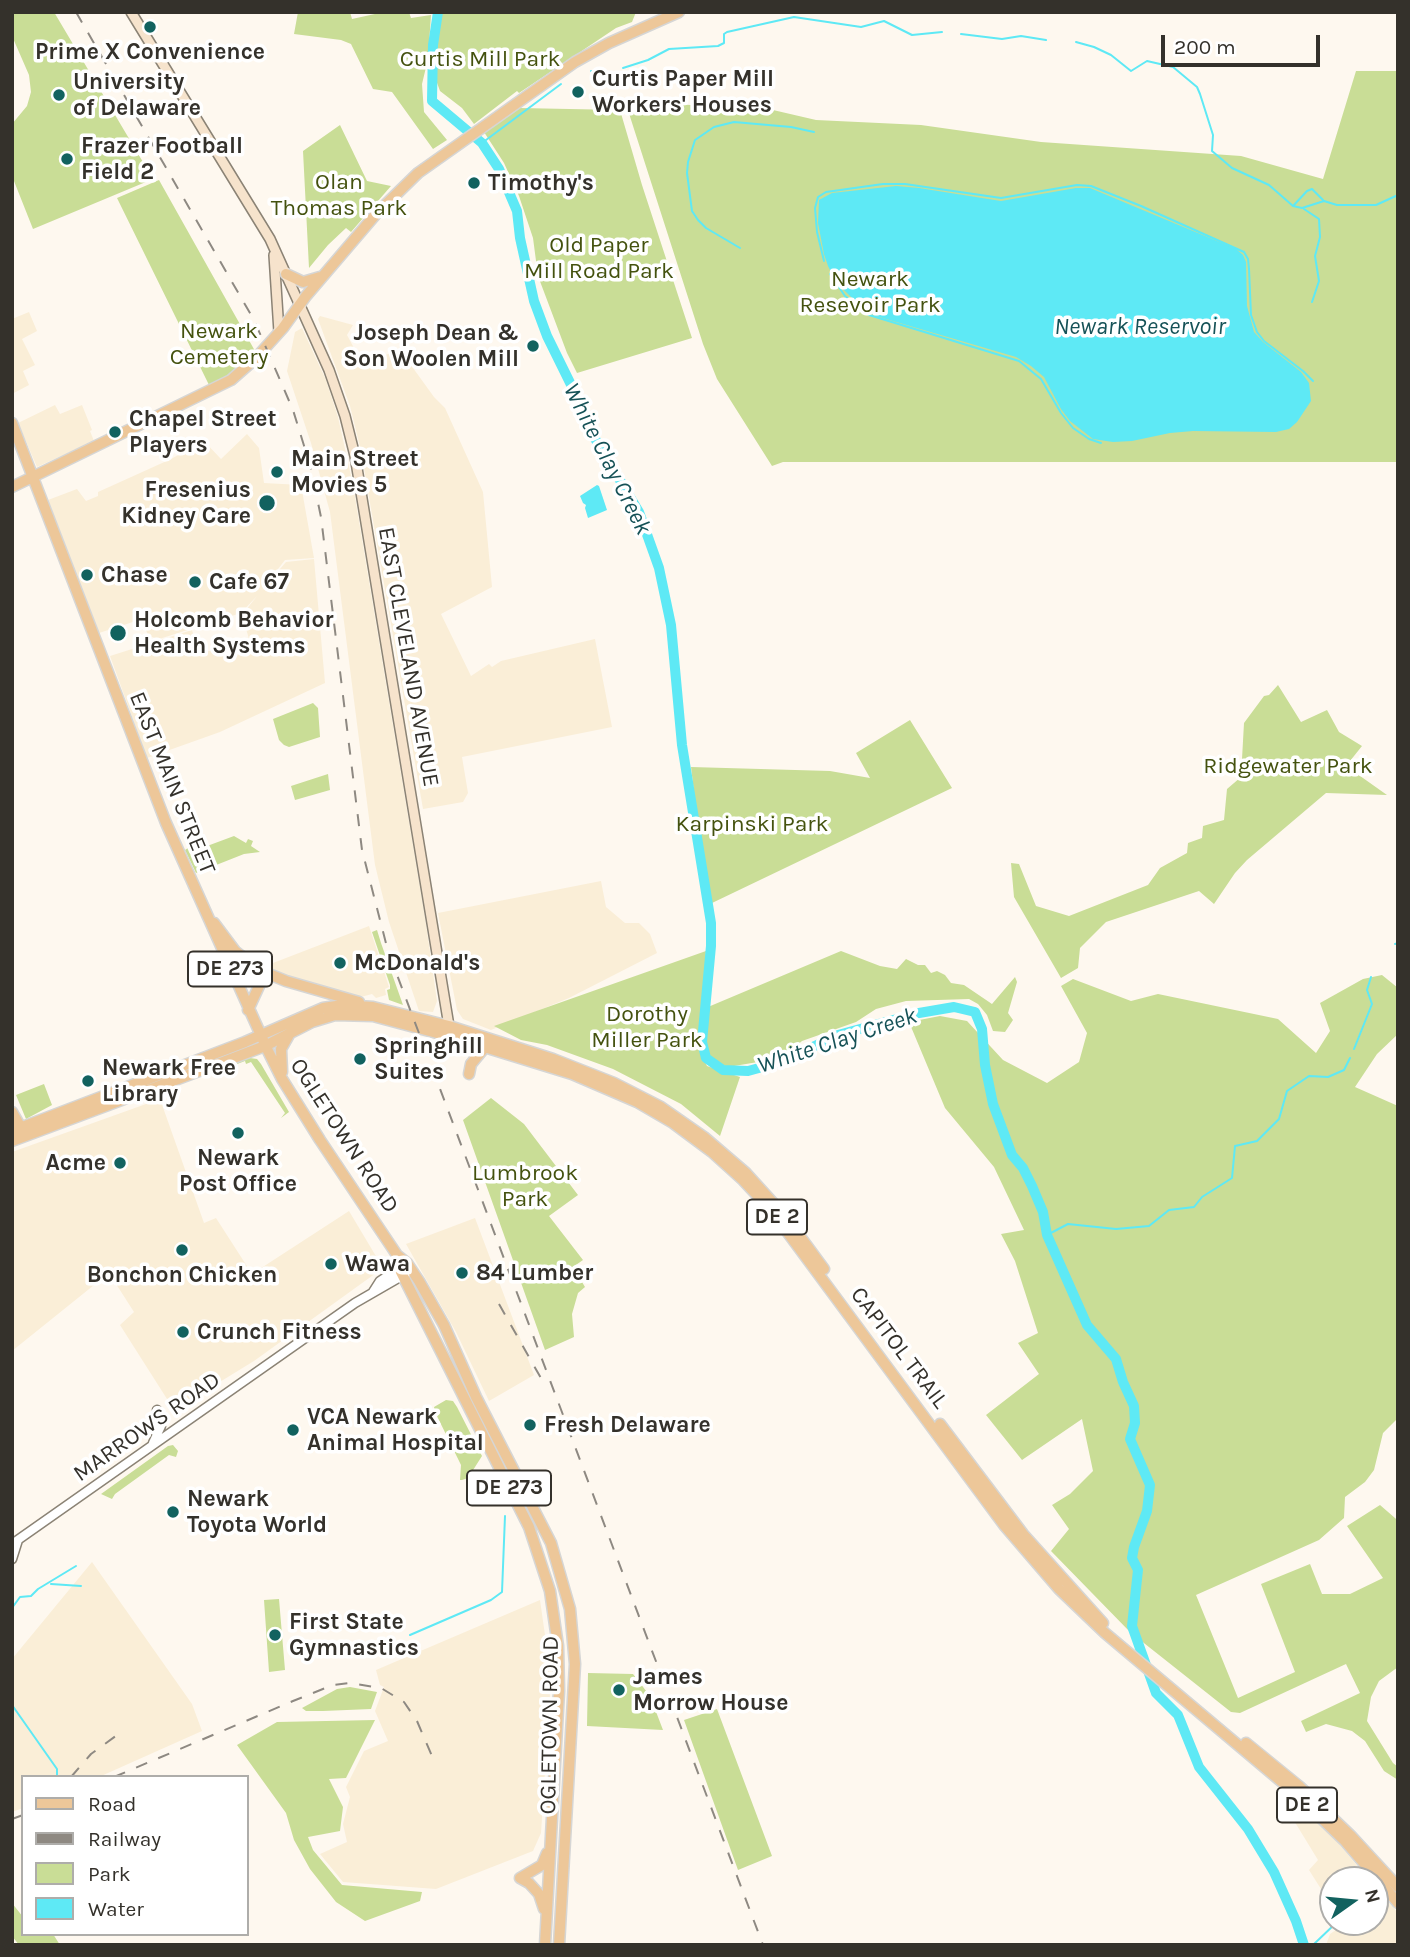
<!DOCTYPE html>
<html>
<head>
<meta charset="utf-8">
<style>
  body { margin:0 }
  #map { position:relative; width:1410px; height:1957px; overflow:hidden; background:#fef8ef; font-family:Karla,sans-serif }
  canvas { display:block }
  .frame { position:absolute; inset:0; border:14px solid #34312b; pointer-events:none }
  .legend { position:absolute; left:21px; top:1775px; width:228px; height:161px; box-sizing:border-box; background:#fff; border:2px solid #aeadaa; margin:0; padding:9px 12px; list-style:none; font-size:21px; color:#34312b }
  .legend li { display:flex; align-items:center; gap:14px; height:35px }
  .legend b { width:35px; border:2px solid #aeadaa }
  .north { position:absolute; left:1319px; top:1866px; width:70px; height:70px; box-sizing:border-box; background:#fff; border:2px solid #aeadaa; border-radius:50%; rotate:75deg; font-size:19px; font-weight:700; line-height:28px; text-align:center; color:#34312b }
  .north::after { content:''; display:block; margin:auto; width:24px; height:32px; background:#12625f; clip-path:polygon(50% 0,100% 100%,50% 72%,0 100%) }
  .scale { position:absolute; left:1161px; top:35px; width:159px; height:32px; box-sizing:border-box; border:4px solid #34312b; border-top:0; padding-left:9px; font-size:21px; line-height:24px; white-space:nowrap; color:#34312b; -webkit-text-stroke:5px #fff; paint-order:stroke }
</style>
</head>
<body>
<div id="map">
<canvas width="1410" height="1957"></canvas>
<div class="frame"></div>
<ul class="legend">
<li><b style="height:9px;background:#edc799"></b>Road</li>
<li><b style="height:9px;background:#8e8982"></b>Railway</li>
<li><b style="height:19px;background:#c9dd96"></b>Park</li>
<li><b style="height:19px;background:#5ee9f5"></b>Water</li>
</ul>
<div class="north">N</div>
<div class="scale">200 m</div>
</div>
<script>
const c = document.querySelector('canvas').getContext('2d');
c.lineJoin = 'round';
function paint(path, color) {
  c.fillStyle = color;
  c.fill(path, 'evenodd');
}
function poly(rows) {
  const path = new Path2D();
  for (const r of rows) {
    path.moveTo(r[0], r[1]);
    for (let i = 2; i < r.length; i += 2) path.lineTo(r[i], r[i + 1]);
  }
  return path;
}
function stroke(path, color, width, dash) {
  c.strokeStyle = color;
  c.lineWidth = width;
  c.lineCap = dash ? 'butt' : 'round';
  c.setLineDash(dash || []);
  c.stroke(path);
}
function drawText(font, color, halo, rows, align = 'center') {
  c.font = font + ' Karla,sans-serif';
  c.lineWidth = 7;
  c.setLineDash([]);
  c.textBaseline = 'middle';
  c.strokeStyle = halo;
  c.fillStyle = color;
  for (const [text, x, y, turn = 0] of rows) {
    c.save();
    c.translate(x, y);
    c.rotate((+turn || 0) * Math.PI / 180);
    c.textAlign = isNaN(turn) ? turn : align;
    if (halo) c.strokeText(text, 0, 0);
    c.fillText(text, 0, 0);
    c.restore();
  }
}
const built = poly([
  [29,312,37,331,22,339,35,365,23,371,29,385,12,394,12,319],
  [320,316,353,325,347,335,362,363,400,350,434,397,445,408,483,492,492,587,441,614,471,676,489,664,492,667,501,661,595,639,612,727,462,757,468,793,463,802,423,809,361,451,350,406,318,319],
  [302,328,326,380,338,417,353,485,426,924,437,1001,433,1012,419,1011,389,922,375,865,330,512,311,443,287,371,295,332],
  [55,405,60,414,82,405,92,430,90,431,94,441,37,467,18,423],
  [247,434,259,448,264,483,301,485,314,558,285,560,261,591,286,562,314,559,325,683,220,732,147,758,110,656,192,630,199,654,249,639,242,615,257,596,241,613,156,640,153,637,149,638,142,619,99,633,48,500,77,489,86,501,98,496,98,492,171,459,204,441,221,459],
  [601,881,606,907,625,923,639,923,650,934,657,953,569,998,491,1030,463,1019,457,1010,438,913],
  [369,926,389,987,385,989,386,995,376,998,372,994,361,997,285,977,272,970,273,963],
  [160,1099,204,1223,216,1218,252,1274,349,1211,383,1268,254,1361,174,1410,120,1325,134,1312,109,1273,12,1351,12,1152],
  [475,1218,534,1375,489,1401,456,1332,406,1244],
  [92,1562,192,1704,202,1731,99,1777,23,1777,23,1808,12,1812,12,1659],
  [540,1600,548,1656,550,1694,541,1833,533,1851,436,1889,343,1882,320,1854,347,1842,343,1824,350,1797,346,1787,364,1751,388,1741,375,1711,384,1687,380,1685,376,1670],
  [1291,1800,1335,1839,1369,1880,1333,1880,1333,1908,1309,1870,1318,1860,1285,1806],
  [1375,1886,1398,1913,1398,1945,1326,1945,1330,1934,1343,1925,1342,1922,1375,1922]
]);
const green = poly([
  [12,12,54,12,153,179,33,229,12,176,12,124,27,106,31,92,29,75,12,36],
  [298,12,350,12,352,19,384,12,409,12,411,18,431,15,428,59,422,84,424,112,447,140,433,149,392,92,373,89,351,44,341,40,294,34],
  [440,12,636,12,632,22,616,28,519,93,517,91,474,124,462,108,440,91,432,69],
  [1356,71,1398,71,1398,462,783,462,772,466,717,379,703,344,625,101,773,110,816,120,921,125,1041,142,1241,156,1323,179],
  [519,108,620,110,642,185,692,338,577,373,567,353,538,276,533,238,519,196,504,163,484,132],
  [340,125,367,181,391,186,351,232,346,228,328,245,309,268,303,151],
  [159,180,255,351,244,364,225,378,209,385,117,198],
  [1278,685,1301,722,1327,710,1339,732,1362,746,1346,766,1387,795,1326,793,1247,860,1235,873,1214,904,1199,891,1106,922,1080,948,1078,968,1061,978,1014,897,1011,863,1019,864,1036,906,1069,916,1148,885,1160,868,1187,853,1188,843,1202,838,1203,826,1224,820,1227,789,1241,777,1244,723,1264,696,1269,695],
  [313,703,318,708,320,737,289,747,284,745,279,740,273,719],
  [910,720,952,788,712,903,700,842,691,767,830,771,870,778,856,753],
  [328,774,330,790,295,800,291,786],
  [234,836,246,843,248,839,253,841,251,846,260,852,244,854,196,873,185,850,188,848,191,852],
  [377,930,381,943,403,1005,389,1000,387,990,390,989,390,985,372,932],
  [706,951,699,1049,707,1066,740,1077,720,1136,681,1104,613,1069,547,1045,521,1040,494,1026],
  [841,951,880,966,897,969,906,959,918,965,925,965,931,973,937,971,945,975,951,983,964,985,992,1004,1015,977,1017,982,1008,1013,1013,1020,1005,1032,993,1031,987,1015,978,1004,969,999,906,1001,876,1009,856,1022,802,1041,782,1058,728,1067,713,1061,704,1048,708,1007],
  [1382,975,1398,988,1398,1034,1377,1054,1355,1087,1398,1106,1398,1418,1383,1433,1374,1470,1365,1482,1345,1497,1344,1518,1319,1540,1196,1595,1238,1698,1295,1672,1261,1584,1310,1564,1322,1594,1350,1594,1383,1578,1347,1526,1380,1505,1395,1518,1398,1521,1398,1667,1379,1681,1371,1697,1367,1721,1393,1763,1398,1767,1398,1780,1384,1771,1365,1741,1352,1731,1326,1724,1306,1732,1301,1721,1360,1693,1346,1664,1240,1713,1231,1712,1130,1632,1051,1551,1069,1529,1052,1505,1070,1494,1093,1471,1082,1419,1022,1460,986,1415,1039,1374,1018,1343,1038,1333,1015,1261,1001,1234,1024,1230,994,1167,945,1108,909,1022,940,1016,967,1021,1003,1060,1047,1083,1079,1062,1087,1033,1061,986,1073,979,1131,1001,1158,994,1278,1019,1316,1053,1330,1031,1320,1003,1363,979],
  [250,1058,257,1059,261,1064,289,1112,281,1118,285,1113,251,1062,246,1064,245,1061,227,1068,227,1073,222,1070,222,1068],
  [44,1084,52,1105,26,1119,16,1095],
  [491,1098,524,1124,578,1195,549,1216,583,1260,573,1267,585,1287,578,1293,572,1314,574,1337,545,1350,463,1120],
  [446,1400,453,1401,457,1407,482,1456,468,1478,462,1480,460,1480,461,1465,435,1412,434,1407],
  [173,1445,178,1451,176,1457,169,1455,115,1494,112,1499,101,1494,168,1446],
  [279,1599,285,1670,269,1672,264,1600],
  [588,1673,633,1674,650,1696,663,1730,587,1726],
  [350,1687,377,1692,371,1709,323,1711,306,1711,302,1708,337,1689],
  [717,1709,772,1856,738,1870,684,1720],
  [375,1720,346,1778,329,1779,343,1807,340,1831,308,1837,313,1850,342,1885,422,1892,420,1901,365,1921,336,1902,310,1869,294,1840,286,1813,237,1745,277,1722],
  [12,1903,23,1917,23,1934,53,1934,60,1945,19,1945,12,1936]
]);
const water = poly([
  [896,186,919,188,1001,201,1076,188,1090,188,1236,249,1243,255,1246,262,1247,306,1254,332,1263,342,1301,372,1309,383,1311,401,1297,422,1289,429,1276,432,1193,431,1170,433,1132,441,1113,442,1093,439,1070,421,1061,409,1044,377,1031,366,1016,357,876,316,864,310,836,282,828,266,824,254,818,223,819,200,832,193],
  [597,485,599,486,607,510,588,518,585,508,586,505,583,503,580,496]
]);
const stream = poly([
  [961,34,1002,39,1021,36,1046,40],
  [1076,42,1094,47,1111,55,1131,71,1147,61,1173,67,1197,87,1200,94,1213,135,1212,151,1232,168,1269,185,1293,206,1302,208,1324,201,1337,205,1376,205,1398,195],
  [623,68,648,60,669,49,718,46,724,43,724,34,727,32,794,17,861,27,884,21,912,35,942,32],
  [591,71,608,72],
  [482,143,561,84],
  [1293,206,1307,191,1312,189,1323,200],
  [1304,209,1319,219,1320,237,1315,256,1319,281,1312,302],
  [740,248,706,228,698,220,692,211,687,173,688,162,695,140,714,127,734,122,791,127,814,132],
  [824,261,817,232,815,208,818,197,826,192,883,184,905,184,1001,198,1077,185,1091,186,1141,206,1244,252,1248,259,1249,269,1251,315,1257,332,1264,341,1303,371,1313,381],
  [830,274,845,296,869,315,1019,361,1041,379,1061,413,1073,428,1089,439,1101,443],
  [1395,944,1398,943],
  [1354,1049,1372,1004,1367,990,1371,977],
  [1047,1235,1068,1224,1116,1229,1149,1226,1169,1210,1194,1207,1202,1197,1232,1178,1235,1146,1257,1141,1279,1119,1287,1091,1309,1076,1328,1077,1344,1070,1350,1058],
  [51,1584,81,1586],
  [12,1608,20,1597,31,1596,38,1589,76,1566],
  [410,1635,491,1600,502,1592,505,1516],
  [12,1705,57,1769,57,1777],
  [1375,1898,1383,1895],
  [1313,1945,1337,1922]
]);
const river = poly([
  [438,12,433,45,432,101,482,143,499,169,517,211,520,238,534,301,547,336,580,403,588,427,639,512,659,568,671,625,682,745,711,923,711,946,702,1042,706,1058,723,1070,748,1071,781,1062,838,1035,919,1013,954,1007,975,1012,982,1029,985,1065,993,1104,1012,1155,1023,1168,1032,1186,1043,1212,1047,1235,1087,1325,1116,1359,1123,1382,1134,1406,1135,1423,1130,1439,1150,1485,1147,1511,1134,1547,1132,1558,1138,1570,1132,1626,1156,1693,1178,1715,1199,1767,1248,1829,1274,1872,1296,1921,1304,1945]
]);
const tertiary = poly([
  [373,1292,380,1281,401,1267],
  [153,1443,161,1426,157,1410],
  [12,1544,355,1303,407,1273],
  [12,1559,18,1540]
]);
const secondary = poly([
  [131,12,270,239,329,370,345,416,355,456,449,1026],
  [274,255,279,332]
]);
const primary = poly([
  [286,274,303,282,320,277],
  [12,423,166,823,268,1051,282,1079,320,1140,397,1255,407,1263,419,1281,444,1325,476,1397,551,1543,570,1609,575,1664,559,1945],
  [12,487,231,380,256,358,283,328,306,296,376,214,418,173,575,62,609,43,679,12],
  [214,923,235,951,259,970,286,981,359,1002],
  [248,1010,265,973],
  [282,1072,281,1049,290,1033],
  [469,1074,471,1064,485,1047],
  [12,1112,24,1133],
  [12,1131,245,1042,323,1008,343,1005,373,1007,449,1026,553,1059,614,1083,661,1107,704,1137,746,1173,785,1216,824,1269],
  [12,1141,218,1064,265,1046,312,1022,335,1015,373,1016,452,1037,572,1074,637,1102,673,1123,712,1152,743,1180,771,1210,1004,1525,1059,1589,1105,1633,1295,1793,1345,1841,1398,1903],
  [397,1255,399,1268,529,1527,550,1591,558,1646,559,1691,545,1945],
  [940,1424,1023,1534,1103,1623],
  [1246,1743,1300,1787,1350,1835,1398,1887],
  [520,1878,529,1883,539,1894,544,1909],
  [520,1878,542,1865,547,1853]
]);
const rail = poly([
  [76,12,254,320,293,410,310,465,321,517,362,850,388,951,763,1945],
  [499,1304,542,1380],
  [71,1777,91,1754,124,1730],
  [114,1777,293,1701,333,1685,349,1683,381,1688,404,1702,417,1721,435,1763],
  [12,1819,23,1815]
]);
const markers = [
  [150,27,7,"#12625f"],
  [578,92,7,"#12625f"],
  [59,95,7,"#12625f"],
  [67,159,7,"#12625f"],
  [474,183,7,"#12625f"],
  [533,346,7,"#12625f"],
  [115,432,7,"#12625f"],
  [277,472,7,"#12625f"],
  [267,503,9,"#12625f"],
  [87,575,7,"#12625f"],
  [195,582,7,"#12625f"],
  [118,633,9,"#12625f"],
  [340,963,7,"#12625f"],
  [360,1059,7,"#12625f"],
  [88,1081,7,"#12625f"],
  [238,1133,7,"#12625f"],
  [120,1163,7,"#12625f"],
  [182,1250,7,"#12625f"],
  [331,1264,7,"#12625f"],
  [462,1273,7,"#12625f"],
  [183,1332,7,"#12625f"],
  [530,1425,7,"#12625f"],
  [293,1430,7,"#12625f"],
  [173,1512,7,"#12625f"],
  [275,1635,7,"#12625f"],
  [619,1690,7,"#12625f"]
];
const shields = [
  [230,969,84],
  [777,1217,60],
  [509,1488,84],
  [1307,1805,60]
];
const shieldNames = [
  ["DE 273",230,969],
  ["DE 2",777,1217],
  ["DE 273",509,1488],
  ["DE 2",1307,1805]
];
const poiNames = [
  ["Prime X Convenience",150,52,"center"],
  ["Curtis Paper Mill",592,79],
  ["Workers' Houses",592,105],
  ["University",73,82],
  ["of Delaware",73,108],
  ["Frazer Football",81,146],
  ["Field 2",81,172],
  ["Timothy's",488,183],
  ["Joseph Dean &",519,333,"right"],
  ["Son Woolen Mill",519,359,"right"],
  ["Chapel Street",129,419],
  ["Players",129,445],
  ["Main Street",291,459],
  ["Movies 5",291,485],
  ["Fresenius",251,490,"right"],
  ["Kidney Care",251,516,"right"],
  ["Chase",101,575],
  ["Cafe 67",209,582],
  ["Holcomb Behavior",134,620],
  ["Health Systems",134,646],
  ["McDonald's",354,963],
  ["Springhill",374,1046],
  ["Suites",374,1072],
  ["Newark Free",102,1068],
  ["Library",102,1094],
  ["Newark",238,1158,"center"],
  ["Post Office",238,1184,"center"],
  ["Acme",106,1163,"right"],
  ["Wawa",345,1264],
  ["84 Lumber",476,1273],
  ["Bonchon Chicken",182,1275,"center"],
  ["Crunch Fitness",197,1332],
  ["VCA Newark",307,1417],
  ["Animal Hospital",307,1443],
  ["Fresh Delaware",544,1425],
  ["Newark",187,1499],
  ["Toyota World",187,1525],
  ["First State",289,1622],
  ["Gymnastics",289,1648],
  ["James",633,1677],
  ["Morrow House",633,1703]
];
const parkNames = [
  ["Curtis Mill Park",480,59],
  ["Olan",339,182],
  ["Thomas Park",339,208],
  ["Old Paper",599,245],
  ["Mill Road Park",599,271],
  ["Newark",870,279],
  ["Resevoir Park",870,305],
  ["Newark",219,331],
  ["Cemetery",219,357],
  ["Ridgewater Park",1288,766],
  ["Karpinski Park",752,824],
  ["Dorothy",647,1014],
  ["Miller Park",647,1040],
  ["Lumbrook",525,1173],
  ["Park",525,1199]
];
const streetNames = [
  ["EAST CLEVELAND AVENUE",408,657,80],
  ["EAST MAIN STREET",172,783,68],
  ["OGLETOWN ROAD",344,1136,57],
  ["CAPITOL TRAIL",899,1348,53],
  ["MARROWS ROAD",147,1427,-35],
  ["OGLETOWN ROAD",550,1725,-89]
];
const waterNames = [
  ["Newark Reservoir",1140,327],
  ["White Clay Creek",607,459,63],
  ["White Clay Creek",837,1041,-18]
];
paint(built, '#faeed7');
paint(green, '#c9dd96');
paint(water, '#5ee9f5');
stroke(stream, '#5ee9f5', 2);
stroke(river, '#5ee9f5', 10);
stroke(tertiary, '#8b8375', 11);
stroke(secondary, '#8b8375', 12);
stroke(primary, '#d6d6d5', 13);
stroke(tertiary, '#fff', 8);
stroke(secondary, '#f6e3cc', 9);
stroke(primary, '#edc799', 10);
stroke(rail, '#8e8982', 2, [12, 12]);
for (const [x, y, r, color] of markers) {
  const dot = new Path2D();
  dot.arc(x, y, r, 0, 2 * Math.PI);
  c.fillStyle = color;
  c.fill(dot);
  stroke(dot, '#fff', 2.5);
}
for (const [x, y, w] of shields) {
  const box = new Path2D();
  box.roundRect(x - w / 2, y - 17.5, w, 35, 5);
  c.fillStyle = '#fff';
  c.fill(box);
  stroke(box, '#34312b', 2);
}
drawText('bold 21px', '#34312b', null, shieldNames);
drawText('bold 23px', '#34312b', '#fff', poiNames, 'left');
drawText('23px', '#44520f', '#fff', parkNames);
drawText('23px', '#34312b', '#fff', streetNames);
drawText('italic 24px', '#165257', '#fff', waterNames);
</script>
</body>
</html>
